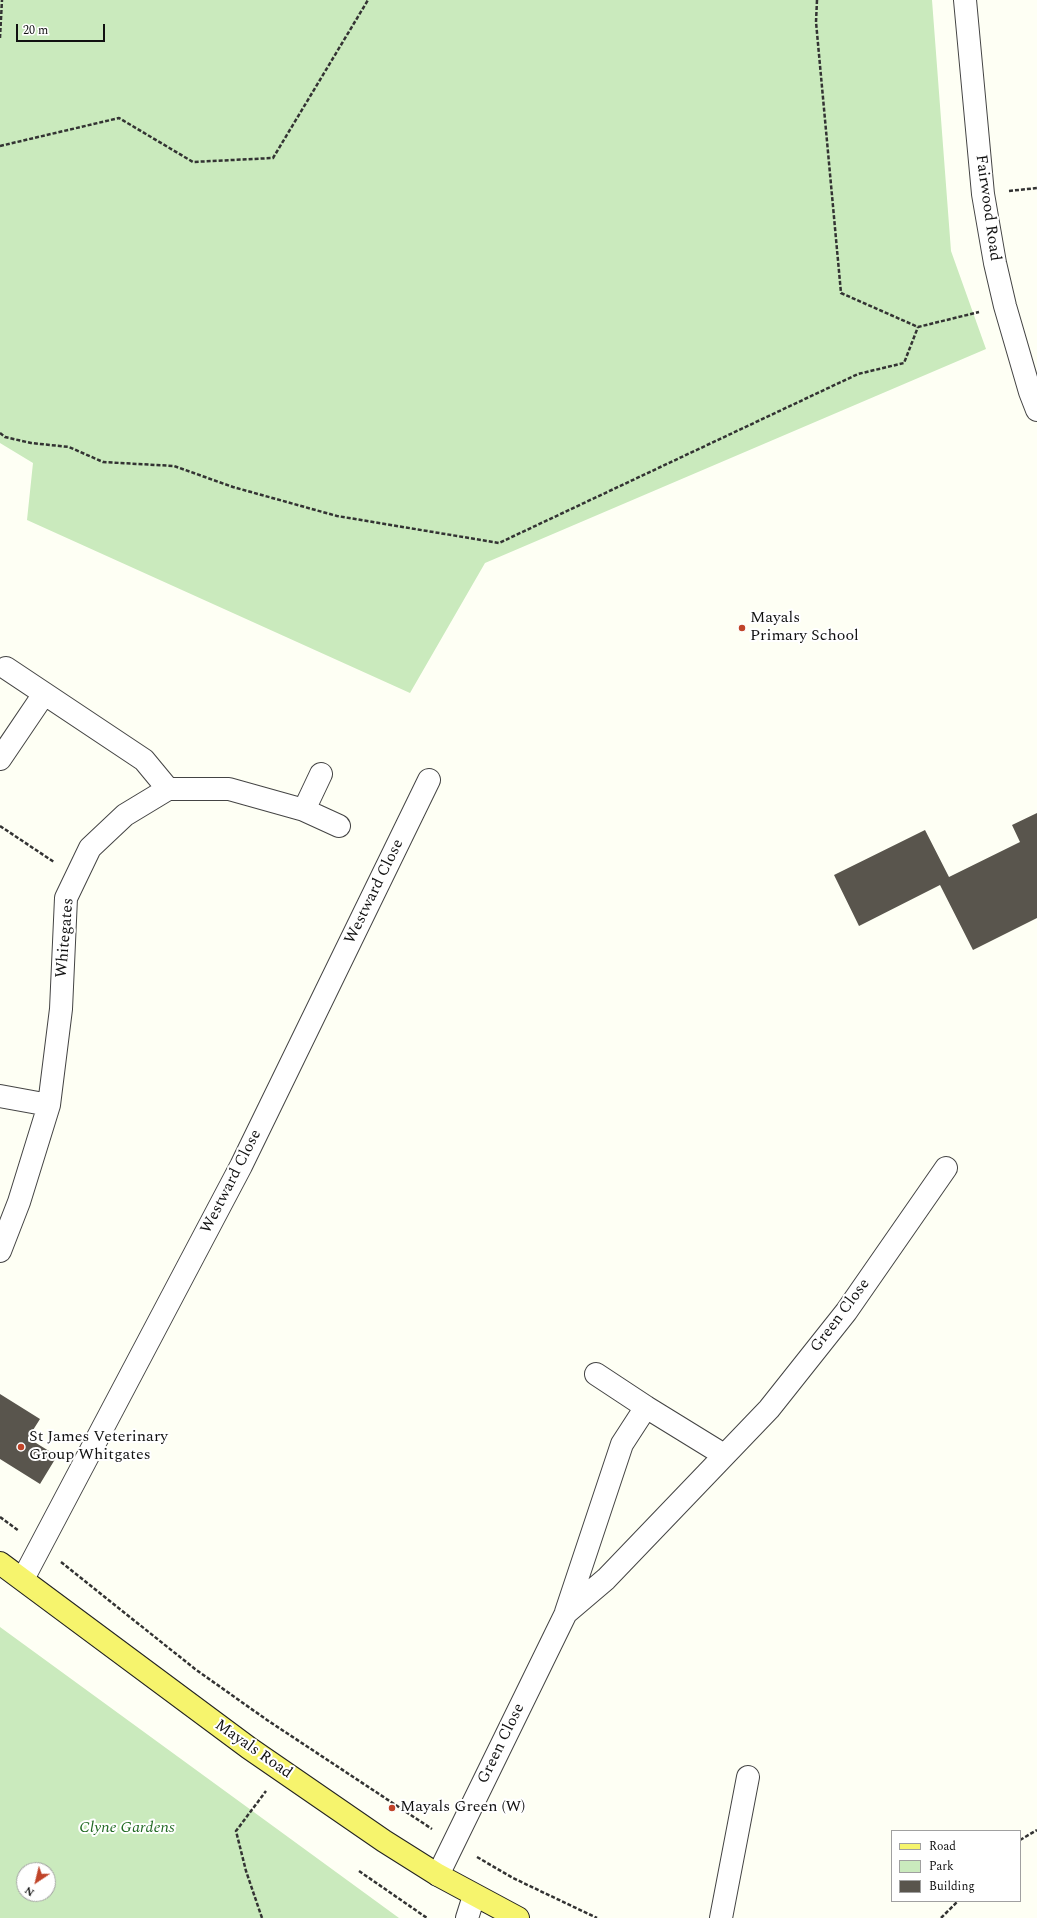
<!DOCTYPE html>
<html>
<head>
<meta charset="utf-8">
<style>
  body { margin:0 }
  #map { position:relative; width:1037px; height:1918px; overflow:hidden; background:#fefff4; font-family:Spectral,serif }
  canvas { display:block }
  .legend { position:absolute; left:891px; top:1830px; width:130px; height:72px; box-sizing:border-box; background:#fff; border:1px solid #a0a0a0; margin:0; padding:5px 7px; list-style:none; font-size:12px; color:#111 }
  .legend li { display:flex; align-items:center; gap:8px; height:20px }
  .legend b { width:20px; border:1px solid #a0a0a0 }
  .north { position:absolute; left:16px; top:1862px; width:40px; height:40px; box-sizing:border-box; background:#fff; border:1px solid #a0a0a0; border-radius:50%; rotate:215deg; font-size:11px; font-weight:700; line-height:16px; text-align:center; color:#111 }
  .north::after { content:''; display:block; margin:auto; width:14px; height:18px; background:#c04429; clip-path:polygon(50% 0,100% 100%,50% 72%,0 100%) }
  .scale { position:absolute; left:16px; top:24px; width:89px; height:18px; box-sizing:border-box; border:2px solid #111; border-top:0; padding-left:5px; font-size:12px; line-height:14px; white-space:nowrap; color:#111; -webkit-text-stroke:3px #fff; paint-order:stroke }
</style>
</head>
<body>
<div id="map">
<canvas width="1037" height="1918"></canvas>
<ul class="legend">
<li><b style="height:5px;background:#f6f46d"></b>Road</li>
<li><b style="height:11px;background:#caeabd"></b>Park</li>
<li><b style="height:11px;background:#59554d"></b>Building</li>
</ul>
<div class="north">N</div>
<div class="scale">20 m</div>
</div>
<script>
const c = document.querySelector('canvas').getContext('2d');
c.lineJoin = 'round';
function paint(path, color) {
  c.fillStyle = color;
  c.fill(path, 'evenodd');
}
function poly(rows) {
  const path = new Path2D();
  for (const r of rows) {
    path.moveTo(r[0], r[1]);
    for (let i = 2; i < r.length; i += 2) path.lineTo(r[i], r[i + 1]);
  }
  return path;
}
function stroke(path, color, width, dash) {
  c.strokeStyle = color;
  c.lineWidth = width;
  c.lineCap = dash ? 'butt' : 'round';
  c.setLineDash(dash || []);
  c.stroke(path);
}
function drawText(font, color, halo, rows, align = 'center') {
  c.font = font + ' Spectral,serif';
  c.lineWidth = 4;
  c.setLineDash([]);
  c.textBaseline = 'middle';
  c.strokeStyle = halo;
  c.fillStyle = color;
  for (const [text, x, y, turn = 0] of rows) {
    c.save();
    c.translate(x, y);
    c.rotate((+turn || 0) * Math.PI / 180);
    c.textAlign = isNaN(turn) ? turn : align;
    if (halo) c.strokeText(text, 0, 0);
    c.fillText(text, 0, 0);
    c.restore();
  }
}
const green = poly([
  [0,0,932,0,951,251,986,349,485,563,410,693,27,520,33,463,0,443],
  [0,1627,251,1810,399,1918,0,1918],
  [24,1870,48,1870,48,1894,24,1894]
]);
const building = poly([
  [1037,813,1037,918,973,950,940,885,859,926,834,875,925,830,949,877,1020,842,1012,825],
  [0,1394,40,1419,28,1438,57,1456,40,1484,0,1459]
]);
const path = poly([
  [817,0,816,22,841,293,918,327,979,312],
  [0,38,2,0],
  [0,146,119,118,193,162,273,158,368,0],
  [1009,191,1037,188],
  [0,433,5,437,31,443,69,447,103,462,174,466,233,487,337,516,499,543,858,374,904,363,918,327],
  [0,826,54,862],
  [0,1517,19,1531],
  [61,1562,195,1669,267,1720,432,1829],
  [1020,1840,1037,1830],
  [477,1857,513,1878,597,1918],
  [359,1871,427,1918],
  [262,1918,246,1871,236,1831,266,1791],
  [941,1918,958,1901]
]);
const minor = poly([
  [965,0,983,194,995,263,1005,306,1030,392,1037,410],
  [6,668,144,760,168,789],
  [0,759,44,694],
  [304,810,321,774],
  [0,1096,49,1105],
  [0,1251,19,1202,49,1105,61,1009,66,898,90,848,125,815,168,789,229,789,304,810,339,826],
  [596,1374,646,1407,724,1455],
  [23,1579,241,1166,429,780],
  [566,1612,622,1444,646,1407],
  [438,1875,566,1613,606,1579,769,1409,846,1312,946,1168],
  [467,1918,474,1896],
  [721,1918,748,1777]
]);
const major = poly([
  [0,1563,249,1748,384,1841,438,1875,518,1918]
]);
const markers = [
  [742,628,4,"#c04429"],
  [21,1447,4,"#c04429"],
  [392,1808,4,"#c04429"]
];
const streetNames = [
  ["Fairwood Road",987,208,82],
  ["Westward Close",375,892,-64],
  ["Whitegates",66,938,-85],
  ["Westward Close",232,1182,-63],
  ["Green Close",841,1316,-53],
  ["Green Close",502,1744,-64],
  ["Mayals Road",253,1750,35]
];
const poiNames = [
  ["Mayals",750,619],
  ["Primary School",750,637],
  ["St James Veterinary",29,1438],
  ["Group Whitgates",29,1456],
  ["Mayals Green (W)",400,1808]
];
const parkNames = [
  ["Clyne Gardens",127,1829]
];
paint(green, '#caeabd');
paint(building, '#59554d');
stroke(minor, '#444', 24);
stroke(major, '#222', 24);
stroke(path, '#333', 2.5, [4, 2]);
stroke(minor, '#fff', 22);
stroke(major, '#f6f46d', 22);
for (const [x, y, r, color] of markers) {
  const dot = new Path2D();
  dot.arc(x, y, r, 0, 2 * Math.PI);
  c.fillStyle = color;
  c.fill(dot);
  stroke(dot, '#fff', 1.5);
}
drawText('16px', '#111', '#fff', streetNames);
drawText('16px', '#111', '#fff', poiNames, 'left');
drawText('italic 16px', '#206922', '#fff', parkNames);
</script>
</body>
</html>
